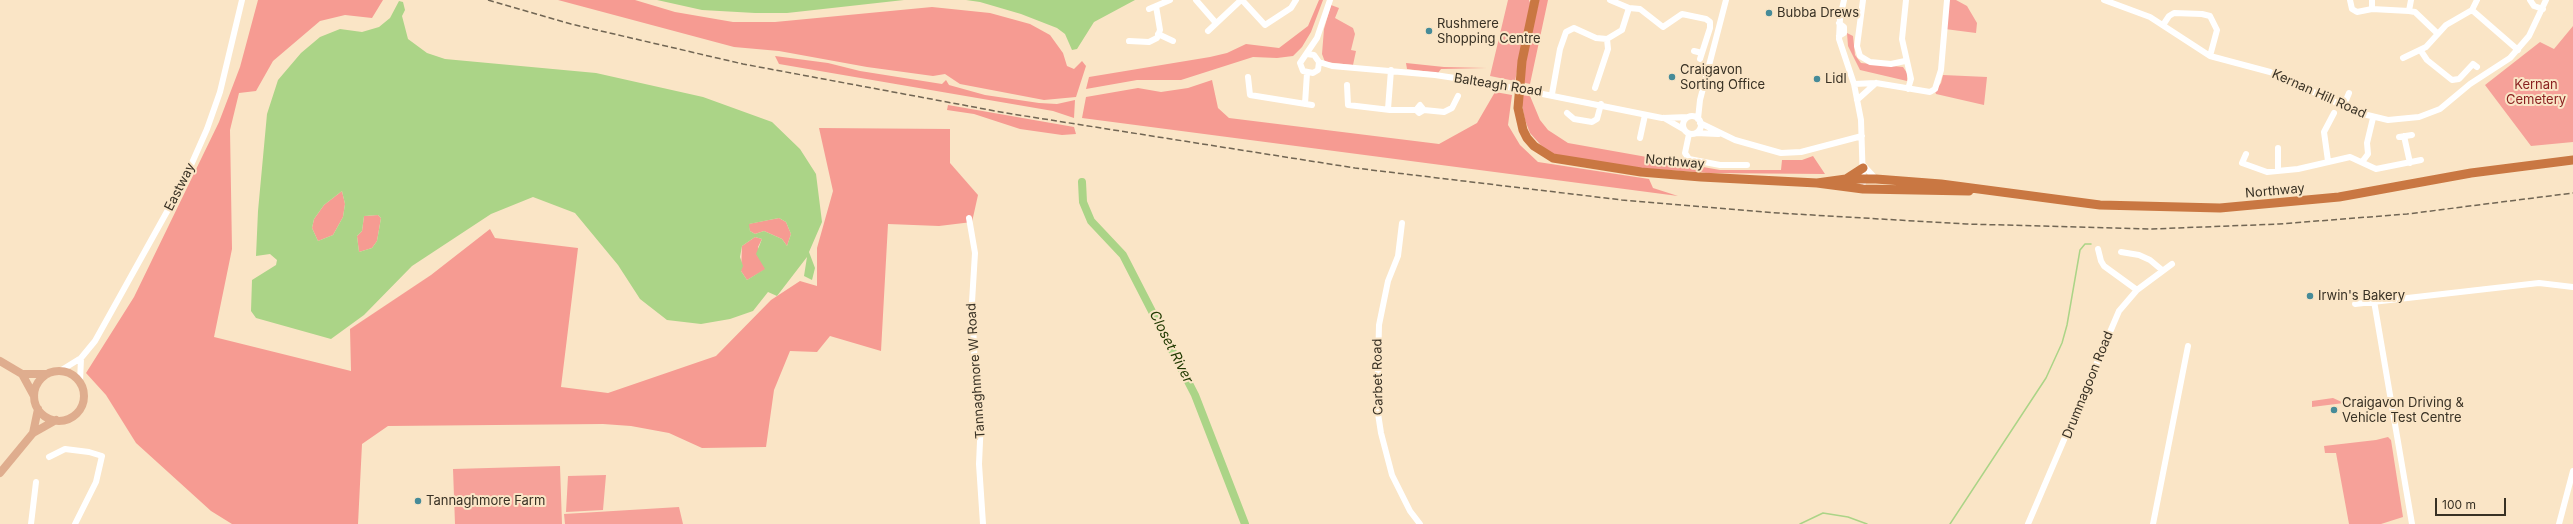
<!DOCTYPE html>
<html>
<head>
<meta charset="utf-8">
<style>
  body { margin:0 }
  #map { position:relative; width:2573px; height:524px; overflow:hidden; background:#fae5c6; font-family:Inter,sans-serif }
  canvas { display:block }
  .scale { position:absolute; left:2435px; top:498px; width:71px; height:18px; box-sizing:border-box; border:2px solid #383124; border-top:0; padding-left:5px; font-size:12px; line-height:14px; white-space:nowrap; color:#383124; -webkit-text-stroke:3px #fae5c6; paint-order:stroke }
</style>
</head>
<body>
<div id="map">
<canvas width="2573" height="524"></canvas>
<div class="scale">100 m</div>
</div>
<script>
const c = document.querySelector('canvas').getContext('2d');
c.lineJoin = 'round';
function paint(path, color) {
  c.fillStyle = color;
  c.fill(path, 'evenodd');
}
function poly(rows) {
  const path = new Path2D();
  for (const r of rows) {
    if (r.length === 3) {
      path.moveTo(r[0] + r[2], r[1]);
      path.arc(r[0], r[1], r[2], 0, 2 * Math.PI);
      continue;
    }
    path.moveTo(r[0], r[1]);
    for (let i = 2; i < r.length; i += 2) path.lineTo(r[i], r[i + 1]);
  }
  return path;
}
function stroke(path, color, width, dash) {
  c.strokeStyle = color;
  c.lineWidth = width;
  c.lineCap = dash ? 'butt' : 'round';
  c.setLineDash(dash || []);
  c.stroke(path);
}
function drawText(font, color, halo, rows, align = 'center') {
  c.font = font + ' Inter,sans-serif';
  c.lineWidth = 4;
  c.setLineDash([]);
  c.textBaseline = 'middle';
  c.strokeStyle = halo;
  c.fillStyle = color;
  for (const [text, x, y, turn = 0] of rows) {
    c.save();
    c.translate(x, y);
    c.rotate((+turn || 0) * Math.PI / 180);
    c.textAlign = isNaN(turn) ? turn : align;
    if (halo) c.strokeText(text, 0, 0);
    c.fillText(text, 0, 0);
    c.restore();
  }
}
const green = poly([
  [1508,0,1529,0,1531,5,1515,81,1490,76],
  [1949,0,1956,0,1967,6,1977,23,1976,33,1945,29],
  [1331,5,1339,8,1335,18,1353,28,1355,34,1351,50,1356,51,1353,65,1325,62,1322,54,1324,29],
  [2573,26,2573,142,2531,146,2485,85,2540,42,2554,49],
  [1847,33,1853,36,1855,55,1861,63,1903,67,1907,73,1907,81,1860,70,1848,46],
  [1943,75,1987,77,1984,105,1936,94,1935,91,1941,83],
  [2333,398,2344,403,2312,407,2312,401],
  [2388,437,2391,440,2403,517,2381,524,2349,524,2336,453,2325,453,2324,446,2376,440],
  [560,466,562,524,455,524,453,469],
  [606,475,603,510,566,512,568,476],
  [679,507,683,524,565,524,564,514]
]);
const forest = poly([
  [258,0,383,0,372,18,345,15,320,21,273,61,256,91,239,93,230,130,232,249,214,337,351,371,350,329,431,275,490,229,495,238,578,248,561,387,608,393,716,356,771,300,800,281,817,286,817,248,833,191,819,128,950,129,950,163,978,195,972,222,939,226,888,224,881,351,830,336,817,352,790,351,774,390,766,447,702,448,669,433,631,426,603,424,388,426,362,444,358,524,232,524,211,511,136,443,106,395,86,373,134,297,219,122,240,67],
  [558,0,635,0,675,12,733,22,775,22,932,7,990,13,1030,24,1050,35,1063,53,1067,66,1074,69,1082,61,1086,66,1076,97,1044,100,960,84,945,74,933,76,867,67,779,51,734,47],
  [1319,0,1323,0,1311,32,1302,47,1293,56,1277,58,1253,57,1181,80,1137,80,1086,89,1089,77,1210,57,1227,53,1246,44,1279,48,1308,26],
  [1539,0,1548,0,1530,84,1521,82],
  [775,56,828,63,860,71,942,84,946,80,949,85,985,95,1039,103,1057,104,1075,100,1074,118,1053,111,779,64],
  [1406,63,1444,67,1487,68,1441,69,1438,73,1407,69],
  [1212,80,1218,108,1229,118,1439,144,1477,123,1495,92,1512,95,1508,125,1520,145,1538,162,1649,179,1653,188,1678,196,1082,118,1086,97,1138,88,1161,92,1188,88],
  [1520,95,1530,96,1540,120,1548,130,1568,143,1720,170,1781,170,1782,160,1802,160,1813,156,1825,174,1709,173,1625,167,1548,153,1530,133,1525,120],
  [948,105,1074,127,1076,134,1062,135,1020,129,974,114,947,110],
  [342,191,345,204,343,217,333,235,318,241,312,228,314,219,324,205],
  [378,215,381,218,377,241,372,248,359,252,357,236,362,231,364,216],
  [779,218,786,222,791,234,787,246,782,239,764,231,755,234,750,231,748,224],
  [755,237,762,239,758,247,766,269,747,280,741,271,742,246]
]);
const water = poly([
  [657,0,904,0,787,13,755,13,702,10],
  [966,0,1135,0,1094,22,1077,49,1072,50,1065,34,1057,28,1021,14,980,2],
  [399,1,403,2,405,10,402,16,408,39,427,53,445,59,596,73,703,97,772,122,800,149,816,174,822,222,809,252,815,268,812,280,804,276,807,257,777,296,768,292,753,311,730,319,701,324,667,320,640,299,618,265,575,213,533,197,491,214,412,266,364,315,331,339,256,318,251,311,252,280,276,265,277,260,270,254,256,256,258,211,267,114,278,80,301,53,320,37,340,29,362,32,379,27,390,18],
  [342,191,345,204,343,217,333,235,318,241,312,228,314,219,324,205],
  [378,215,381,218,377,241,372,248,359,252,357,236,362,231,364,216],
  [779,218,786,222,791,234,787,246,782,239,764,231,755,234,750,231,749,224],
  [755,237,762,239,756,254,765,269,747,280,741,271,743,266,740,257,742,246]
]);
const stream = poly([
  [1800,524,1823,513,1848,517,1867,524],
  [1950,524,2046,378,2062,343,2067,325,2080,250,2085,244,2091,244]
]);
const river = poly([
  [1082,182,1083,202,1091,221,1123,255,1195,395,1245,524]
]);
const minor = poly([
  [1196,0,1216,23],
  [1242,0,1265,25,1291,8,1296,0],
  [1844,0,1840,18,1839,39,1854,84,1861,120,1863,183],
  [1863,0,1857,46,1860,56,1870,62,1891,64,1905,61],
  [1906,0,1902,39,1911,79,1908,89],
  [2104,0,2150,17,2210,56,2270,72,2359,113,2388,120,2419,117,2440,109,2470,84,2510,58,2529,36,2546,0],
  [2350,0,2352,9,2357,12,2372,9,2409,11],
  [2372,0,2372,9],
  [2411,0,2409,11,2415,12,2437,33],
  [2530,0,2534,6,2543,9],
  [1629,8,1640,9,1663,27,1682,14,1706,19,1710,22,1710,28,1700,59],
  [1149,9,1170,0],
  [2472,10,2518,50],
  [2163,25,2169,16,2174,13,2202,14,2210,16,2217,30,2210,56],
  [1208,31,1241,0],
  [1158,34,1173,41],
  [1839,36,1844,33,1844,27,1839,23],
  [1129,41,1149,42,1157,38,1160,30,1156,6],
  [1694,51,1702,53],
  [2421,51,2427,60,2452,80,2459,79,2473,64,2477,67],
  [1307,54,1314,55,1319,62,1318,70,1313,73,1303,71,1300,63,1317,38,1330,0],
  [2403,58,2426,47,2446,25,2472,10,2477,0],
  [1319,62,1332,66,1435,75,1488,83,1662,118,1688,117],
  [1248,77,1250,95,1312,105],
  [1854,84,1876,83,1930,92,1935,89,1941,70,1947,0],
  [1347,85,1348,105,1390,110,1416,110,1419,113,1424,110,1420,105,1416,110],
  [1595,88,1608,49,1607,39],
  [1552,94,1560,49,1566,32,1574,28,1596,38,1607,39,1622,30,1629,8,1610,0],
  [1857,100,1876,83],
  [1305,104,1307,73],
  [2344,105,2349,93],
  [1388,109,1391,70],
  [1424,110,1444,112,1452,108,1458,96],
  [1567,113,1574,119,1592,122,1597,119,1601,104],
  [1692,125,9],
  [1664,118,1683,129],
  [1698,119,1700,100,1726,0],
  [1700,123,1735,140,1781,153,1801,152,1862,136],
  [1696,133,1718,134],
  [1689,134,1685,153,1689,159,1720,165,1747,165],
  [2404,136,2410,163],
  [2399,137,2412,135],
  [1640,138,1645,115],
  [2246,154,2242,163,2267,172,2298,169,2350,157,2376,169,2421,160],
  [2328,161,2324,132,2334,113],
  [2362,162,2368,154,2367,143,2373,118],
  [1863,165,1876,179],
  [2278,171,2278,148],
  [969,218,975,253,972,302,976,391,981,419,979,464,983,524],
  [1402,223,1398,256,1388,281,1379,325,1377,407,1381,433,1392,475,1410,511,1420,524],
  [2098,249,2101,261,2104,266,2137,290],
  [2121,252,2139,255,2150,260,2162,270],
  [2374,301,2412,524],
  [2355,304,2539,283,2573,287],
  [60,371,81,358,95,341,184,181,207,129,220,92,242,0],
  [80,383,81,358],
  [49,457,65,449,89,452,102,456,96,482,75,524],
  [31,524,36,482],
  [2028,524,2119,311,2137,290,2172,264],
  [2153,524,2188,346],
  [2559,524,2573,471]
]);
const major = poly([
  [0,361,22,374,34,396],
  [59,396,25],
  [22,374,47,374],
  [33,433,38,409],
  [0,473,33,433,56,420]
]);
const highway = poly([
  [1535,0,1522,61,1518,108,1523,130,1527,138,1534,146,1553,158,1641,172,1701,177,1817,183,1863,189,1969,191],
  [1846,179,1863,168],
  [1817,183,1846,179,1876,179,1941,184,2100,205,2220,208,2339,197,2471,173,2573,160]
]);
const rail = poly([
  [488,0,571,24,743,64,1006,113,1355,168,1622,200,1778,213,1966,224,2152,229,2279,224,2407,214,2573,193]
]);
const markers = [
  [1769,13,4,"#468b98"],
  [1429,31,4,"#468b98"],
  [1672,77,4,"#468b98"],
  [1817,79,4,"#468b98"],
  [2310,296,4,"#468b98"],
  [2334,410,4,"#468b98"],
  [418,501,4,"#468b98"]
];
const poiNames = [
  ["Bubba Drews",1777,13],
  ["Rushmere",1437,24],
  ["Shopping Centre",1437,39],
  ["Craigavon",1680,70],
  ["Sorting Office",1680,85],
  ["Lidl",1825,79],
  ["Irwin's Bakery",2318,296],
  ["Craigavon Driving &",2342,403],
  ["Vehicle Test Centre",2342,418],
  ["Tannaghmore Farm",426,501]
];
const streetNames = [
  ["Balteagh Road",1498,85,9],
  ["Kernan Hill Road",2319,94,24],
  ["Northway",1675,162,5],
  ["Eastway",180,187,-63],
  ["Northway",2275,191,-5],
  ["Tannaghmore W Road",976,371,-94],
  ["Carbet Road",1378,377,-91],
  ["Drumnagoon Road",2088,385,-68]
];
const parkNames = [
  ["Kernan",2536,85],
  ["Cemetery",2536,100]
];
const waterNames = [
  ["Closet River",1171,347,63]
];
paint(green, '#f6a199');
paint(forest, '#f69b92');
paint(water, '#abd487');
stroke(stream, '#abd487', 1.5);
stroke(river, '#abd487', 8);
stroke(minor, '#fff', 6);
stroke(major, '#dfad8e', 8);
stroke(highway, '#c97742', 9);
stroke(rail, '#716654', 1.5, [6, 3]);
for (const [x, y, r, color] of markers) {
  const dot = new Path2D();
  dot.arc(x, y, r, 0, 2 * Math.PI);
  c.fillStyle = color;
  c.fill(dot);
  stroke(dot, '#fae5c6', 1.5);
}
drawText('13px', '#383124', '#fae5c6', poiNames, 'left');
drawText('13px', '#383124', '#fae5c6', streetNames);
drawText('13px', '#891f1f', '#fae5c6', parkNames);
drawText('italic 14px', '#223b03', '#fae5c6', waterNames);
</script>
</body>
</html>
